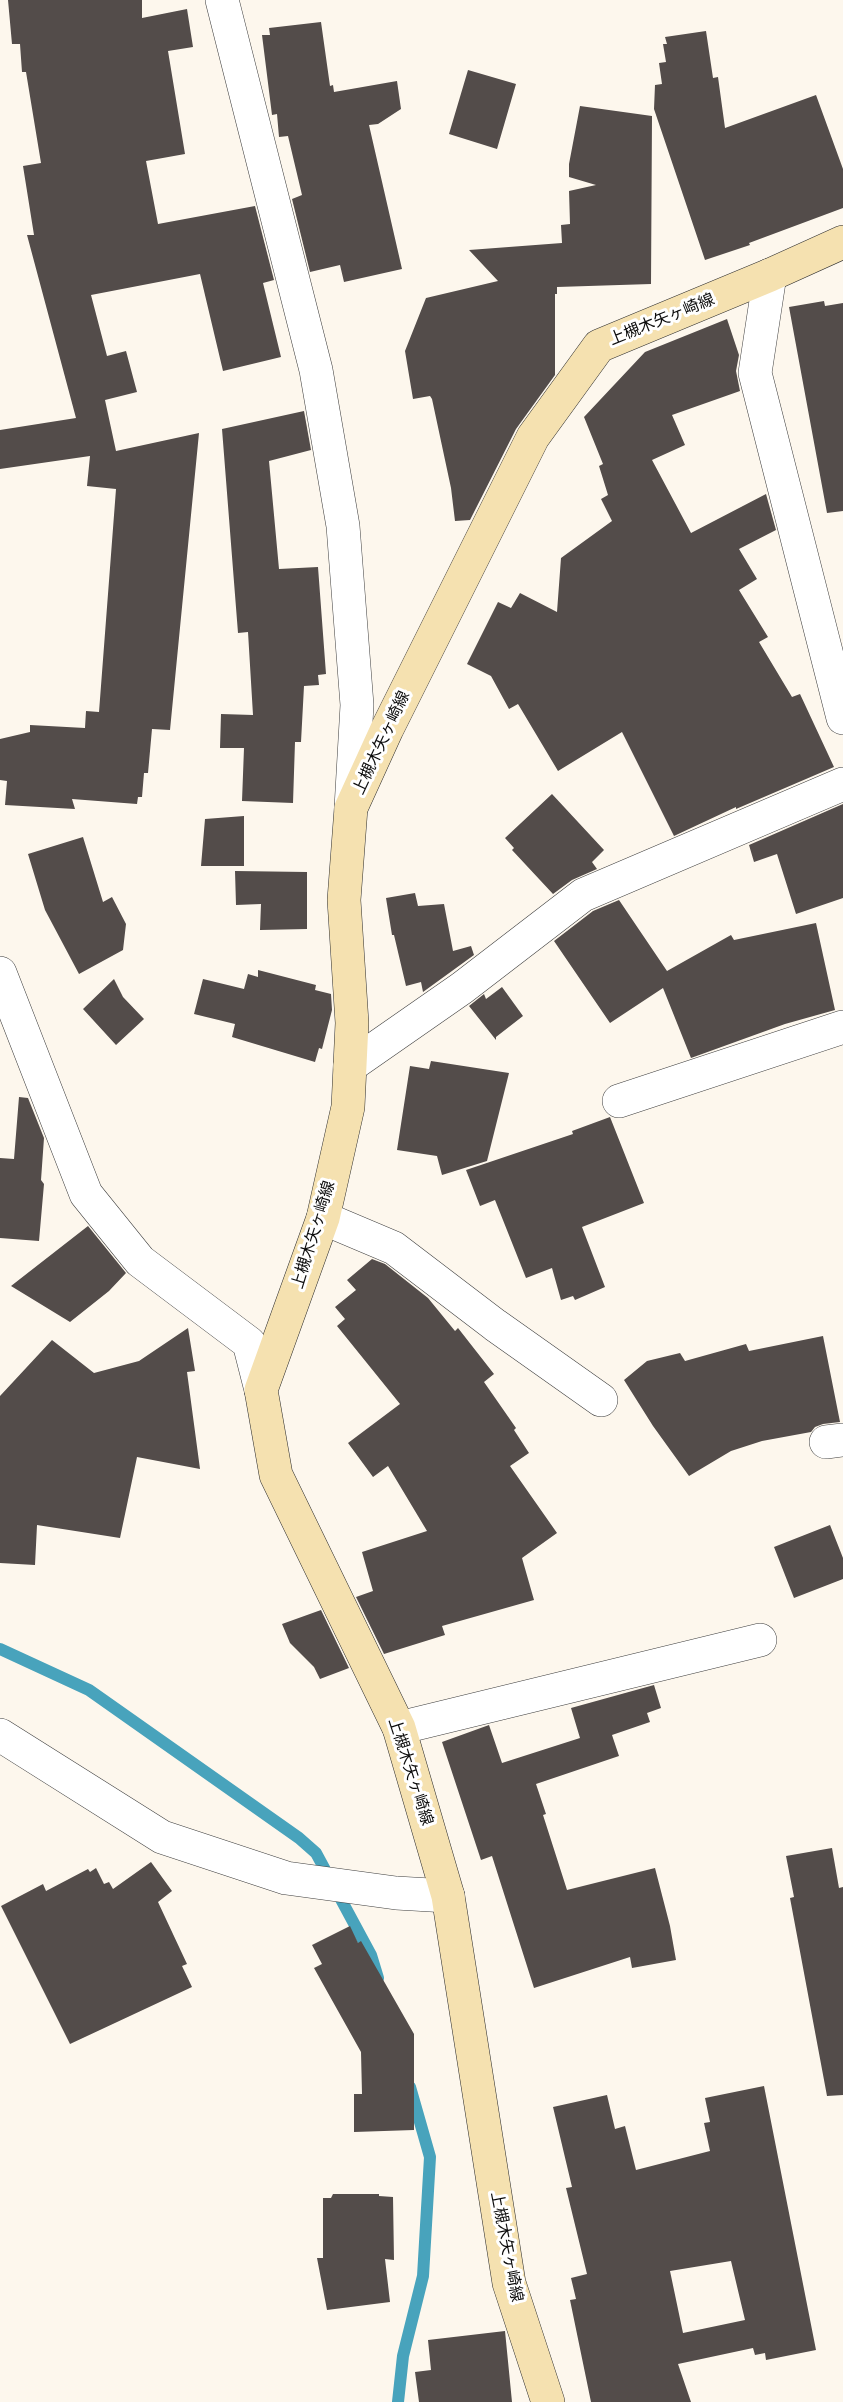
<!DOCTYPE html>
<html>
<head>
<meta charset="utf-8">
<style>
  body { margin:0 }
  canvas { display:block; background:#fdf7ed }
</style>
</head>
<body>
<canvas width="843" height="2402"></canvas>
<script>
const c = document.querySelector('canvas').getContext('2d');
c.lineJoin = 'round';
function poly(rows) {
  const path = new Path2D();
  for (const r of rows) {
    path.moveTo(r[0], r[1]);
    for (let i = 2; i < r.length; i += 2) path.lineTo(r[i], r[i + 1]);
  }
  return path;
}
function stroke(path, color, width, dash) {
  c.strokeStyle = color;
  c.lineWidth = width;
  c.lineCap = dash ? 'butt' : 'round';
  c.setLineDash(dash || []);
  c.stroke(path);
}
function paint(path, color) {
  c.fillStyle = color;
  c.fill(path, 'evenodd');
}
function drawText(font, color, halo, rows, align = 'center') {
  c.font = font + ' "Times New Roman","Noto Sans JP",serif';
  c.lineWidth = 6;
  c.setLineDash([]);
  c.textBaseline = 'middle';
  c.strokeStyle = halo;
  c.fillStyle = color;
  for (const [text, x, y, turn = 0] of rows) {
    c.save();
    c.translate(x, y);
    c.rotate((+turn || 0) * Math.PI / 180);
    c.textAlign = isNaN(turn) ? turn : align;
    if (halo) c.strokeText(text, 0, 0);
    c.fillText(text, 0, 0);
    c.restore();
  }
}
const stream = poly([
  [0,1649,89,1690,299,1838,316,1853,371,1955,378,1978],
  [398,2402,403,2356,423,2276,430,2157,410,2087]
]);
const building = poly([
  [8,0,142,0,142,18,187,9,193,47,168,51,185,154,146,161,158,224,255,206,274,280,263,283,281,357,223,371,200,274,91,295,107,356,126,351,137,392,105,400,116,451,199,433,170,730,152,729,148,773,144,773,142,797,138,797,137,804,72,799,75,809,5,805,7,781,0,780,0,739,30,732,30,725,85,728,86,711,99,712,116,489,87,486,90,456,0,469,0,430,76,418,27,235,34,235,23,166,41,163,26,72,22,72,20,44,12,44],
  [321,22,330,86,333,85,334,92,397,81,401,109,378,124,369,125,402,269,344,282,340,265,310,272,292,199,302,195,288,136,279,137,277,114,272,115,262,35,270,35,269,28],
  [706,31,713,78,718,77,725,128,816,95,843,169,843,208,749,243,750,245,705,260,654,109,655,85,662,84,659,63,666,62,663,44,667,44,665,37],
  [468,70,516,84,497,149,449,134],
  [580,106,652,116,651,284,557,287,557,294,555,294,555,375,516,429,470,520,455,521,451,488,432,399,430,396,413,399,405,351,426,298,498,281,469,250,562,243,561,225,570,224,569,191,596,185,569,177,569,164],
  [824,301,825,306,843,303,843,511,827,513,789,307],
  [727,319,739,355,736,371,740,391,672,415,685,445,652,460,691,533,766,494,776,530,739,549,757,579,739,590,768,637,759,642,792,697,800,694,834,767,736,809,736,807,674,836,622,732,558,771,518,704,509,709,491,676,467,664,498,602,511,608,520,593,557,612,561,558,612,521,601,499,608,495,599,466,603,464,584,417,645,352],
  [304,411,311,450,269,461,279,569,318,567,326,674,318,675,319,685,304,686,301,742,295,742,293,803,242,801,244,748,220,748,221,714,253,715,248,632,238,633,222,429],
  [552,794,604,850,592,862,597,869,572,880,553,894,512,850,514,848,505,838],
  [843,804,843,898,796,914,777,854,754,862,749,845],
  [244,816,244,866,201,866,205,819],
  [83,837,103,902,112,897,126,924,123,950,79,974,45,910,28,854],
  [235,871,307,872,307,929,260,930,261,904,236,905],
  [415,893,418,906,444,904,453,951,471,946,474,955,423,992,421,982,406,986,394,935,392,935,386,898],
  [619,900,667,971,731,935,734,940,816,923,835,1010,785,1024,691,1058,663,988,610,1023,554,941,593,911],
  [258,970,316,985,315,990,331,994,332,1010,322,1049,319,1048,315,1062,232,1037,235,1024,194,1014,203,979,244,989,248,974,258,977],
  [114,979,123,997,144,1019,116,1045,83,1009],
  [502,987,523,1016,496,1037,496,1040,469,1006,484,994,486,999],
  [431,1061,509,1073,487,1161,442,1175,437,1156,397,1150,410,1066,429,1069],
  [19,1097,28,1098,44,1138,41,1180,44,1184,39,1241,0,1238,0,1158,14,1159],
  [610,1117,644,1203,582,1227,605,1287,575,1300,573,1296,561,1300,552,1268,526,1278,495,1200,480,1206,466,1170,573,1134,572,1131],
  [88,1226,126,1273,109,1291,70,1322,11,1286],
  [372,1259,385,1264,428,1298,455,1331,458,1328,494,1374,484,1382,516,1428,514,1430,529,1453,510,1466,557,1533,522,1558,534,1600,442,1626,445,1635,384,1654,356,1597,373,1591,362,1552,427,1531,388,1466,373,1477,348,1443,400,1404,337,1326,345,1319,335,1307,356,1290,347,1280],
  [188,1328,195,1371,187,1372,200,1469,137,1457,120,1538,37,1525,35,1565,0,1563,0,1396,52,1340,94,1373,139,1361],
  [823,1336,840,1422,823,1424,815,1427,811,1432,762,1441,731,1451,689,1476,653,1426,624,1380,647,1361,680,1353,685,1361,746,1344,749,1351],
  [830,1525,843,1558,843,1579,794,1598,774,1547],
  [321,1610,349,1668,320,1679,314,1667,290,1643,282,1624],
  [654,1685,661,1708,647,1713,650,1722,612,1735,619,1756,536,1784,546,1814,543,1815,567,1890,655,1868,670,1926,676,1960,632,1968,630,1957,534,1988,492,1856,481,1860,442,1742,489,1725,502,1763,580,1738,571,1708],
  [832,1848,839,1888,843,1887,843,2095,827,2096,790,1898,794,1897,786,1856],
  [151,1862,172,1891,158,1902,187,1964,182,1966,192,1987,70,2044,1,1906,43,1884,46,1891,88,1869,90,1872,96,1868,104,1884,109,1882,113,1889],
  [350,1926,358,1943,361,1941,414,2034,414,2130,354,2132,354,2094,362,2094,361,2052,314,1968,322,1964,312,1945],
  [764,2086,816,2350,766,2360,765,2353,755,2355,753,2348,678,2364,691,2402,591,2402,570,2300,576,2299,571,2278,587,2274,566,2188,572,2187,553,2107,607,2095,615,2129,625,2126,636,2170,710,2151,704,2123,710,2122,705,2098],
  [731,2261,745,2320,683,2333,670,2271],
  [333,2194,379,2194,379,2196,393,2197,394,2260,385,2259,390,2302,327,2310,317,2258,323,2258,323,2198,331,2198],
  [505,2331,512,2402,419,2402,415,2372,431,2370,428,2340]
]);
const minor = poly([
  [222,0,316,370,343,526,357,705,351,808],
  [770,275,755,373,843,718],
  [0,973,86,1194,140,1261,249,1343,261,1390],
  [350,1066,462,988,583,895,843,784],
  [619,1101,843,1027],
  [323,1218,394,1248,495,1325,601,1400],
  [826,1442,843,1440],
  [399,1728,760,1640],
  [0,1735,162,1837,286,1878,396,1893,448,1896]
]);
const secondary = poly([
  [548,2402,509,2283,448,1896,399,1728,276,1475,261,1390,323,1218,348,1107,352,1023,344,900,351,808,387,729,533,437,599,346,770,275,843,242]
]);
const streetNames = [
  ["上槻木矢ヶ崎線",662,320,-22],
  ["上槻木矢ヶ崎線",382,743,-65],
  ["上槻木矢ヶ崎線",314,1235,-73],
  ["上槻木矢ヶ崎線",410,1772,72],
  ["上槻木矢ヶ崎線",506,2247,79]
];
stroke(stream, '#48a3bc', 12);
paint(building, '#534c4a');
stroke(minor, '#3f3f3f', 34);
stroke(secondary, '#2e2e2e', 34);
stroke(minor, '#fff', 33);
stroke(secondary, '#f5e1b0', 33);
drawText('16px', '#0c0c0c', '#fff', streetNames);
</script>
</body>
</html>
